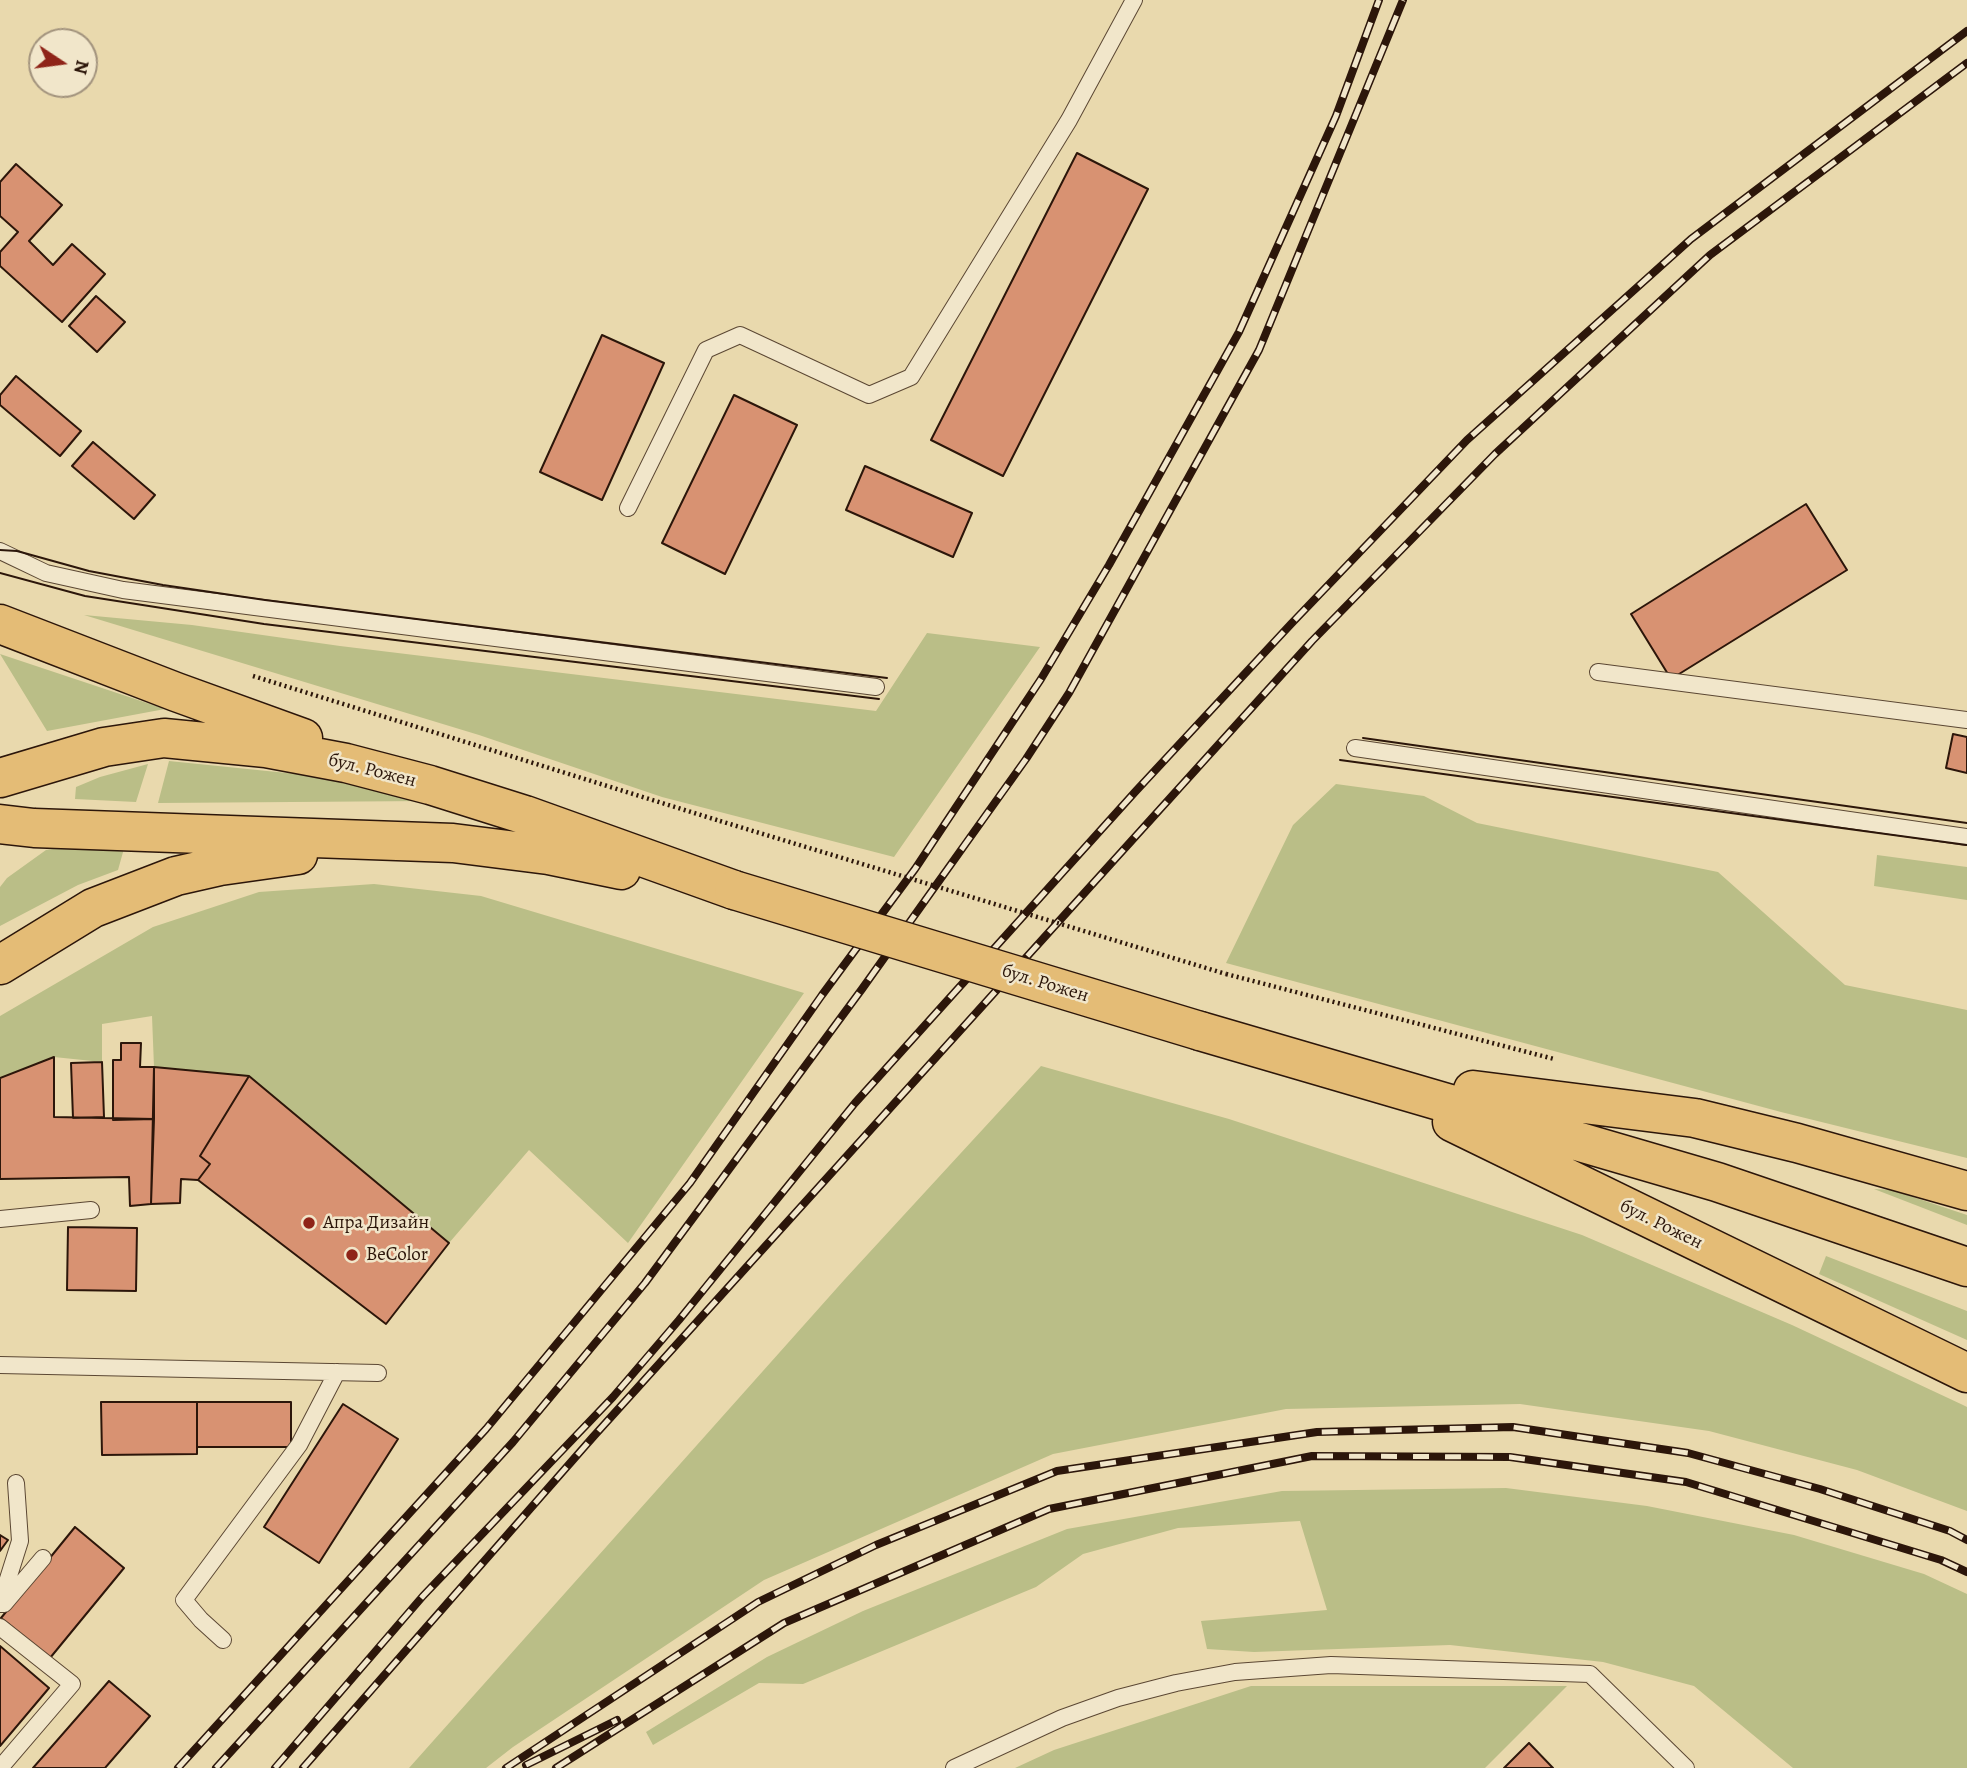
<!DOCTYPE html>
<html>
<head>
<meta charset="utf-8">
<style>
  body { margin:0 }
  #map { position:relative; width:1967px; height:1768px; overflow:hidden; background:#e9d9ad; font-family:Alegreya,serif }
  canvas { display:block }
  .north { position:absolute; left:28px; top:28px; width:70px; height:70px; box-sizing:border-box; background:#f1e6ca; border:2px solid #a2937d; border-radius:50%; rotate:103deg; font-size:19px; font-weight:700; line-height:28px; text-align:center; color:#2c160a }
  .north::after { content:''; display:block; margin:auto; width:24px; height:32px; background:#8f2418; clip-path:polygon(50% 0,100% 100%,50% 72%,0 100%) }
</style>
</head>
<body>
<div id="map">
<canvas width="1967" height="1768"></canvas>
<div class="north">N</div>
</div>
<script>
const c = document.querySelector('canvas').getContext('2d');
c.lineJoin = 'round';
function paint(path, color) {
  c.fillStyle = color;
  c.fill(path, 'evenodd');
}
function poly(rows) {
  const path = new Path2D();
  for (const r of rows) {
    path.moveTo(r[0], r[1]);
    for (let i = 2; i < r.length; i += 2) path.lineTo(r[i], r[i + 1]);
  }
  return path;
}
function stroke(path, color, width, dash) {
  c.strokeStyle = color;
  c.lineWidth = width;
  c.lineCap = dash ? 'butt' : 'round';
  c.setLineDash(dash || []);
  c.stroke(path);
}
function drawText(font, color, halo, rows, align = 'center') {
  c.font = font + ' Alegreya,serif';
  c.lineWidth = 5;
  c.setLineDash([]);
  c.textBaseline = 'middle';
  c.strokeStyle = halo;
  c.fillStyle = color;
  for (const [text, x, y, turn = 0] of rows) {
    c.save();
    c.translate(x, y);
    c.rotate((+turn || 0) * Math.PI / 180);
    c.textAlign = isNaN(turn) ? turn : align;
    if (halo) c.strokeText(text, 0, 0);
    c.fillText(text, 0, 0);
    c.restore();
  }
}
const green = poly([
  [84,615,192,625,340,646,876,711,927,633,1040,647,894,857,662,797,479,735],
  [0,654,165,709,47,731],
  [169,761,326,777,426,801,158,803],
  [148,764,136,802,75,799,76,787,100,777],
  [1336,784,1424,796,1477,823,1718,872,1845,985,1967,1010,1967,1158,1781,1112,1226,963,1293,825],
  [81,845,125,845,118,870,78,885,0,926,0,887,7,878,46,850],
  [1877,855,1967,867,1967,900,1874,886],
  [374,884,481,896,804,993,628,1243,529,1150,449,1243,249,1076,154,1067,152,1016,102,1024,102,1062,54,1057,0,1078,0,1016,153,927,259,892],
  [1041,1066,1229,1119,1582,1235,1792,1325,1963,1405,1967,1407,1967,1511,1857,1470,1709,1431,1520,1404,1286,1409,1053,1454,764,1580,513,1747,486,1768,409,1768,845,1279],
  [1874,1189,1892,1190,1967,1215,1967,1225],
  [1826,1256,1967,1311,1967,1340,1819,1274],
  [1506,1488,1647,1506,1794,1535,1924,1574,1967,1594,1967,1768,1793,1768,1694,1686,1603,1662,1450,1645,1254,1652,1207,1649,1201,1621,1327,1610,1300,1521,1178,1528,1083,1554,1036,1587,803,1684,759,1683,653,1745,646,1732,767,1657,863,1611,1067,1529,1282,1491],
  [1251,1686,1567,1686,1485,1768,1015,1768,1054,1750]
]);
const building = poly([
  [1077,153,1148,189,1003,476,931,440,1077,153],
  [16,164,62,205,29,241,53,265,72,244,105,274,62,322,0,266,0,252,18,232,0,216,0,182,16,164],
  [96,296,125,322,97,352,69,326,96,296],
  [602,335,664,363,602,500,540,472,602,335],
  [16,376,81,431,60,456,0,405,0,395,16,376],
  [734,395,797,425,725,574,662,543,734,395],
  [93,442,155,495,134,519,72,466,93,442],
  [865,466,972,513,953,557,846,510,865,466],
  [1806,504,1847,570,1671,679,1631,614,1806,504],
  [1953,734,1967,737,1967,773,1946,768,1953,734],
  [121,1043,141,1043,140,1067,154,1067,154,1119,113,1120,113,1060,121,1060,121,1043],
  [54,1057,54,1117,154,1119,151,1204,130,1206,129,1177,0,1179,0,1078,54,1057],
  [102,1062,104,1117,73,1118,71,1063,102,1062],
  [154,1067,249,1076,200,1156,210,1164,198,1180,181,1179,180,1203,151,1204,154,1067],
  [249,1076,449,1243,386,1324,198,1180,210,1164,200,1156,249,1076],
  [68,1227,137,1228,136,1291,67,1290,68,1227],
  [101,1402,197,1402,197,1454,102,1455,101,1402],
  [197,1402,291,1402,291,1447,197,1447,197,1402],
  [343,1404,398,1439,319,1563,264,1527,343,1404],
  [75,1527,124,1568,50,1658,1,1618,75,1527],
  [0,1535,8,1540,0,1551,0,1535],
  [0,1646,49,1688,0,1746,0,1646],
  [109,1681,150,1716,105,1768,33,1768,109,1681],
  [1529,1743,1553,1768,1504,1768,1529,1743]
]);
const path = poly([
  [253,676,720,821],
  [1226,974,1554,1059]
]);
const service = poly([
  [628,508,706,350,740,335,869,395,911,377,1069,120,1134,0],
  [0,551,46,573,123,590,876,687],
  [1598,672,1967,720],
  [1355,748,1967,837],
  [0,1219,91,1210],
  [0,1365,378,1373],
  [0,1604,20,1541,16,1483],
  [4,1604,43,1558],
  [0,1627,72,1684,0,1768],
  [223,1640,201,1620,184,1600,299,1445,337,1372],
  [954,1768,1062,1718,1118,1698,1176,1683,1235,1672,1331,1665,1590,1674,1686,1768]
]);
const primary = poly([
  [0,624,176,692,303,738],
  [0,778,104,747,164,738,266,748,346,763,430,785,525,815,734,890],
  [0,824,34,828,453,843,548,855,621,870],
  [0,965,93,908,176,876,220,866,298,855],
  [1200,1031,1717,1182,1967,1267],
  [1473,1090,1695,1118,1797,1143,1967,1191],
  [1452,1122,1967,1373]
]);
const tram = poly([
  [0,550,17,551,89,571,163,585,265,600,887,678],
  [0,573,85,596,264,624,879,699],
  [1363,738,1967,823],
  [1340,760,1967,845]
]);
const rail = poly([
  [526,1765,617,1720],
  [178,1768,486,1429,690,1183,822,995,915,869,1041,679,1109,565,1239,332,1336,116,1379,0],
  [216,1768,513,1442,645,1283,862,989,1026,759,1069,693,1259,350,1403,0],
  [275,1768,423,1596,613,1397,679,1320,855,1103,1135,792,1291,624,1467,440,1691,239,1967,31],
  [303,1768,593,1437,1312,641,1495,454,1710,255,1967,63],
  [506,1768,758,1602,876,1545,1057,1471,1317,1432,1513,1427,1688,1453,1820,1489,1950,1531,1967,1540],
  [556,1768,784,1623,1049,1509,1312,1456,1510,1457,1686,1482,1941,1560,1967,1572]
]);
const pathBridge = poly([
  [720,821,1226,974]
]);
const primaryBridge = poly([
  [734,890,1200,1031]
]);
const markers = [
  [309,1223,7,"#8f2418"],
  [352,1255,7,"#8f2418"]
];
const streetNames = [
  ["бул. Рожен",372,771,14],
  ["бул. Рожен",1045,984,17],
  ["бул. Рожен",1661,1225,26]
];
const poiNames = [
  ["Апра Дизайн",323,1223],
  ["BeColor",366,1255]
];
paint(green, '#babe87');
paint(building, '#d89272');
stroke(building, '#2c160a', 2);
stroke(service, '#5b4733', 18);
stroke(primary, '#2c160a', 41);
stroke(path, '#2c160a', 4.5, [2, 3.5]);
stroke(service, '#f1e6ca', 16);
stroke(primary, '#e4bc76', 38);
stroke(tram, '#2c160a', 2);
stroke(rail, '#2c160a', 8);
stroke(rail, '#f1e6ca', 5, [16]);
stroke(primaryBridge, '#2c160a', 41, []);
stroke(pathBridge, '#2c160a', 4.5, [2, 3.5]);
stroke(primaryBridge, '#e4bc76', 38);
for (const [x, y, r, color] of markers) {
  const dot = new Path2D();
  dot.arc(x, y, r, 0, 2 * Math.PI);
  c.fillStyle = color;
  c.fill(dot);
  stroke(dot, '#f1e6ca', 2.5);
}
drawText('19px', '#2c160a', '#f1e6ca', streetNames);
drawText('19px', '#2c160a', '#f1e6ca', poiNames, 'left');
</script>
</body>
</html>
